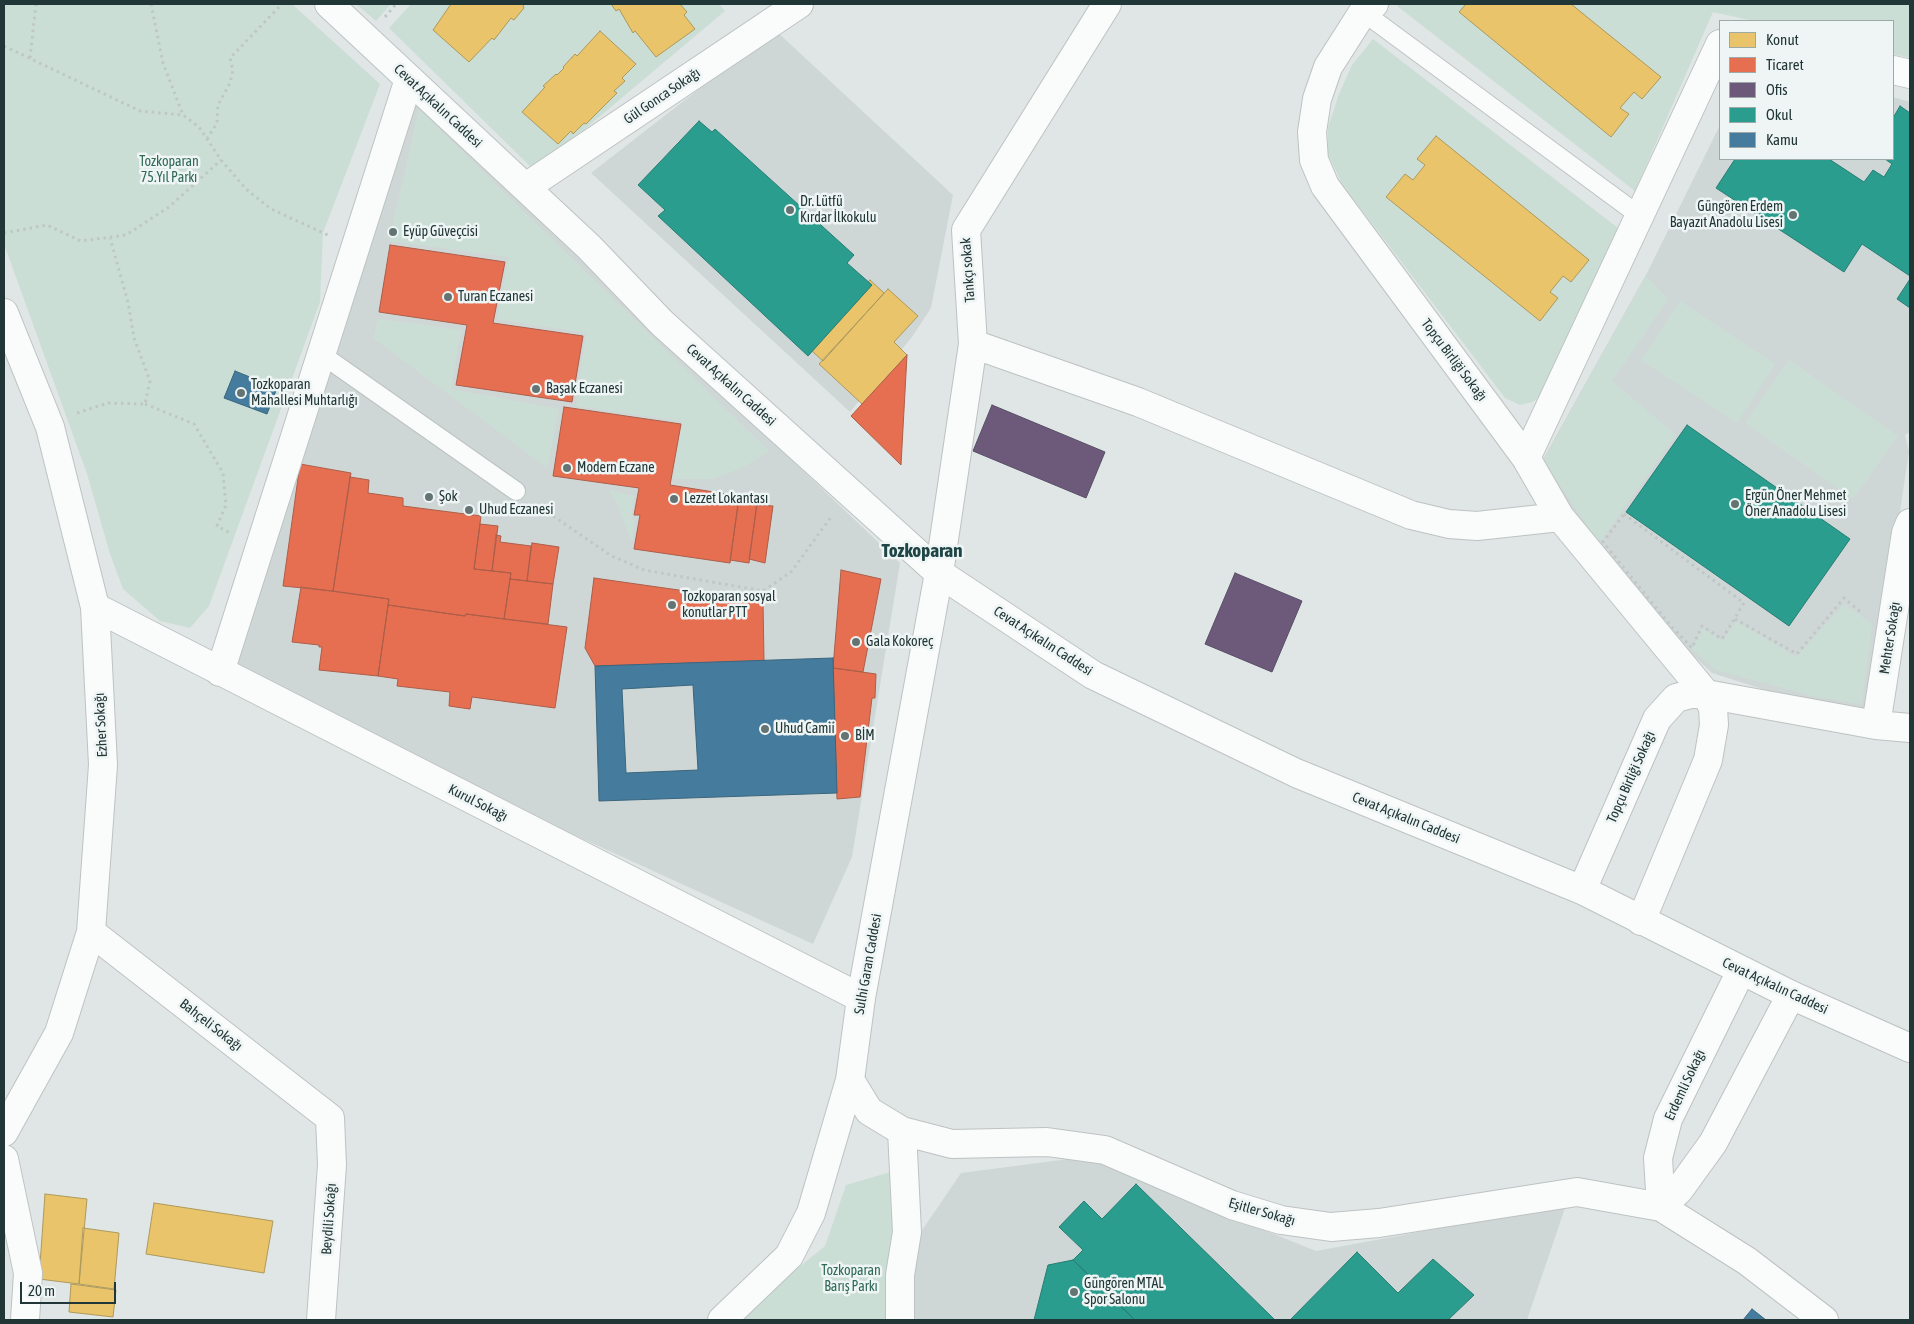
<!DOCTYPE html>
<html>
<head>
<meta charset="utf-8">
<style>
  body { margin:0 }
  #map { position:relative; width:1914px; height:1324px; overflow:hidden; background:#e0e6e5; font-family:"Asap Condensed",sans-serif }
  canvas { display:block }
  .frame { position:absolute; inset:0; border:5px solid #213636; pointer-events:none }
  .legend { position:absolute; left:1719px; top:20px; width:175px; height:140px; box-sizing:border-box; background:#eef5f4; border:1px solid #9ca9a8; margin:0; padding:6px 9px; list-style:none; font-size:15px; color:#213636 }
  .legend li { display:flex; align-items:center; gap:10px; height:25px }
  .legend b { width:25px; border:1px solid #9ca9a8 }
  .scale { position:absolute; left:20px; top:1282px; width:96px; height:22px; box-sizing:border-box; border:2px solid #213636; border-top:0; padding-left:6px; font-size:15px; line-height:18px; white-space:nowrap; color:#213636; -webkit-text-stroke:4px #eef5f4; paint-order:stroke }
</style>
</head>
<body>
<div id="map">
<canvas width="1914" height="1324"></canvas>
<div class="frame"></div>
<ul class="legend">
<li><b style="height:14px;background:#e9c46a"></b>Konut</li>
<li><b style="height:14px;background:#e76f51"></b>Ticaret</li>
<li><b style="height:14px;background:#6d597a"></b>Ofis</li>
<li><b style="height:14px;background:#2a9d8f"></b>Okul</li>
<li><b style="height:14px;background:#457b9d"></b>Kamu</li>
</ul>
<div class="scale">20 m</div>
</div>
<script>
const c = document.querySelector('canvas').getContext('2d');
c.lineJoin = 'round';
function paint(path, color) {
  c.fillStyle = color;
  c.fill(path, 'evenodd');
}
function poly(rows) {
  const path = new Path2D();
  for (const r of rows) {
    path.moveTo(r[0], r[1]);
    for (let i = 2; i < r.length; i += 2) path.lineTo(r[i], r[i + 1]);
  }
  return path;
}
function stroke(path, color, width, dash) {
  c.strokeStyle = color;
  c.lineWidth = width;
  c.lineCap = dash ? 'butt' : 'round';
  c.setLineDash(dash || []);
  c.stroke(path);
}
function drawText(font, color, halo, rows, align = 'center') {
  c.font = font + ' "Asap Condensed",sans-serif';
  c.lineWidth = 5;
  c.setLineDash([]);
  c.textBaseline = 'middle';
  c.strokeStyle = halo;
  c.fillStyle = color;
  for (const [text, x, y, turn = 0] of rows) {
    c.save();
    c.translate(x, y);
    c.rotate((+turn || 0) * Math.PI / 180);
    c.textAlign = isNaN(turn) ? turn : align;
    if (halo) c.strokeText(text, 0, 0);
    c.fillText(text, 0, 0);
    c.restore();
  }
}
const built = poly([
  [775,30,953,195,931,308,912,337,850,412,591,173],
  [1893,97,1910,102,1910,432,1905,435,1909,451,1870,714,1784,696,1712,673,1657,622,1599,550,1542,461,1648,271,1720,125,1720,159,1893,159],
  [414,100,900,563,852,857,813,944,500,801,232,666],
  [1084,1157,1316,1251,1566,1205,1527,1320,910,1320,914,1242,961,1173]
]);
const green = poly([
  [4,4,292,4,380,84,323,233,320,302,209,606,190,628,160,621,123,589,110,554,87,474,4,244],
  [356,4,391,4,376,21],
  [411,4,719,4,725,11,535,171,389,28],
  [1399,4,1910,4,1910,58,1893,54,1893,21,1754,21,1713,12,1635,191,1397,6],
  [1373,39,1622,231,1546,394,1532,402,1520,405,1505,398,1342,184,1328,154,1328,127,1339,94,1352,65],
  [419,109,769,451,744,467,712,479,673,479,683,421,576,406,586,333,497,319,509,257,389,241],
  [1646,276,1668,299,1612,381,1676,435,1599,543,1543,461],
  [1680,301,1775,364,1737,423,1641,360],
  [378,319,461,330,451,389,559,409,547,468,373,338],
  [1789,360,1898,436,1853,499,1745,423],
  [609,490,634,496,631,519,635,521,632,543,617,503],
  [1844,604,1872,624,1862,704,1817,697,1716,670,1692,649,1703,629,1723,641,1736,621,1796,657],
  [894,1171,892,1320,734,1320,825,1246,846,1185]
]);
const homes = poly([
  [451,4,525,4,523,6,524,8,514,20,511,18,494,40,492,38,469,62,433,30,451,4],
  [611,4,680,4,687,12,684,15,695,29,656,57,635,31,633,33,619,9,616,11,611,4],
  [1466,4,1571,4,1661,77,1642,99,1634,92,1620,108,1629,114,1611,137,1459,12,1466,4],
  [600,31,636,64,622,78,625,81,614,91,617,93,586,124,584,123,573,134,571,131,558,144,522,112,545,87,543,86,556,74,557,75,564,68,563,67,575,54,577,56,600,31],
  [1436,136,1589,260,1571,282,1563,276,1550,292,1558,298,1540,321,1386,197,1405,174,1413,180,1425,165,1417,159,1436,136],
  [870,280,884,293,823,361,812,351,872,285,868,282,870,280],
  [888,289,918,316,894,342,907,355,862,404,819,364,888,289],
  [45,1194,87,1199,79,1284,39,1279,45,1194],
  [154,1203,273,1221,264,1273,146,1254,154,1203],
  [83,1228,119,1233,114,1289,79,1284,83,1228],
  [71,1284,116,1290,113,1317,69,1312,71,1284]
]);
const shops = poly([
  [390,245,505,262,493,323,583,336,572,402,456,385,467,325,379,312,390,245],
  [907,355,901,465,851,416,907,355],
  [564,407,681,424,670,485,739,496,730,563,634,549,640,515,634,515,639,488,553,476,564,407],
  [300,464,351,473,333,591,283,586,300,464],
  [350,477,369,480,368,493,403,498,403,506,481,516,474,569,511,573,504,619,466,614,465,616,388,605,389,599,333,591,350,477],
  [739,499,757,502,749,563,730,560,739,499],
  [757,505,773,506,765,563,749,559,757,505],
  [480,524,498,526,492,571,474,569,480,524],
  [496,535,501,536,500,542,531,546,527,581,510,579,511,573,492,571,496,535],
  [532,543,559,547,553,584,527,581,532,543],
  [841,570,881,579,863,672,833,668,841,570],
  [594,578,763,602,764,661,595,666,585,648,594,578],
  [510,579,553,584,548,624,504,619,510,579],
  [301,587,389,599,378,676,319,670,322,647,319,647,319,645,292,642,301,587],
  [388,605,465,616,466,614,567,627,555,708,472,697,470,709,449,706,450,692,397,686,398,679,378,676,388,605],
  [833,668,876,674,875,698,872,698,860,797,837,799,833,668]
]);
const offices = poly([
  [992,405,1105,452,1086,498,973,451,992,405],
  [1235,573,1302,601,1272,672,1205,644,1235,573]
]);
const schools = poly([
  [1900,106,1910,113,1910,276,1862,244,1844,272,1716,188,1735,159,1829,159,1864,182,1873,170,1884,177,1892,164,1885,159,1893,159,1893,118,1900,106],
  [699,121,712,132,715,129,854,255,847,263,872,285,808,356,658,216,665,210,638,185,699,121],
  [1910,279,1910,308,1897,299,1910,279],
  [1687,425,1850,539,1789,626,1626,512,1687,425],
  [1136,1184,1275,1320,1135,1320,1073,1260,1083,1250,1059,1227,1084,1201,1102,1219,1136,1184],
  [1357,1252,1398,1293,1433,1259,1474,1295,1448,1320,1290,1320,1357,1252],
  [1073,1260,1135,1320,1034,1320,1048,1265,1073,1260]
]);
const public = poly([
  [235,371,277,388,267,414,224,398,235,371],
  [833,658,837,793,599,801,595,666,833,658],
  [693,685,698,770,626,773,622,689,693,685],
  [1752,1309,1766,1320,1743,1320,1752,1309]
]);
const path = poly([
  [151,4,163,63,183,115],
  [385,17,396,4],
  [4,46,140,111,183,115,199,127,221,160,246,189,271,209,328,235],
  [30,58,36,4],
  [207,139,217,123,218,105,230,83,233,70,230,58,282,4],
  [4,233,47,225,81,241,126,235,169,207,221,160],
  [145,404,194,424,223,473,226,505,217,526,232,534],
  [77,413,108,403,145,404,150,381,134,338,128,302,110,238],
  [537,505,610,555,644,570,763,591,791,572,831,517],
  [1624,514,1744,603,1722,639,1702,626,1692,648,1670,625,1603,542,1624,514],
  [1735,619,1797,654,1844,598,1863,614]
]);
const lane = poly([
  [1363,12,1640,216],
  [321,354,516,491]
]);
const street = poly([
  [1374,4,1363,12,1328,67,1317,99,1312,132,1314,160,1325,186,1526,458,1560,517,1706,694,1876,725,1910,728],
  [1893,70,1910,74],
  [526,187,799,4],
  [4,313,50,427,95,607,103,765,91,932,59,1033,4,1132],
  [973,344,1138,402,1411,515,1449,524,1477,526,1560,517],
  [1526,458,1720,44],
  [939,573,973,344,966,230,1107,4],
  [95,607,861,998],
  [220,672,409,79],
  [1876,725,1906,533,1910,523],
  [1582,890,1657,719,1676,698,1691,694,1706,694,1713,708,1714,725,1708,760,1641,921],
  [91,932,330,1118,332,1165,321,1320],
  [850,1080,869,1111,902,1131,907,1232,900,1275,900,1320],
  [902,1131,952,1144,1047,1142,1105,1150,1232,1205,1281,1220,1331,1227,1379,1223,1577,1192,1661,1207,1747,1261,1824,1320],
  [4,1159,28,1273,25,1320],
  [1661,1207,1658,1158,1668,1119,1741,971],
  [1661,1207,1679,1190,1713,1143,1791,995]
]);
const secondary = poly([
  [329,4,589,247,662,323,939,573,1093,675,1296,773,1582,890,1791,995,1910,1048],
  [722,1320,789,1256,811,1213,850,1080,861,998,939,573]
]);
const markers = [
  [790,210,5,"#647473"],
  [1793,215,5,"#647473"],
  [393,232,5,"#647473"],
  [448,297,5,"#647473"],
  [536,389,5,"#647473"],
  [241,393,5,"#647473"],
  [567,468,5,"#647473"],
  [429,497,5,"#647473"],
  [674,499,5,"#647473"],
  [1735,504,5,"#647473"],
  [469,510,5,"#647473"],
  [672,605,5,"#647473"],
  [856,642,5,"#647473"],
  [765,729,5,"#647473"],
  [845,736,5,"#647473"],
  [1074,1292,5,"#647473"]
];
const streetNames = [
  ["Gül Gonca Sokağı",662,96,-34],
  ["Cevat Açıkalın Caddesi",438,106,43],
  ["Tankçı sokak",968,270,-94],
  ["Topçu Birliği Sokağı",1454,360,53],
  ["Cevat Açıkalın Caddesi",731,385,42],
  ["Mehter Sokağı",1890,638,-81],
  ["Cevat Açıkalın Caddesi",1043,641,33],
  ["Ezher Sokağı",101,725,-93],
  ["Topçu Birliği Sokağı",1631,777,-66],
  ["Kurul Sokağı",478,803,27],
  ["Cevat Açıkalın Caddesi",1406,818,22],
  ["Sulhi Garan Caddesi",868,964,-80],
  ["Cevat Açıkalın Caddesi",1775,986,25],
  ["Bahçeli Sokağı",211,1025,38],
  ["Erdemli Sokağı",1685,1085,-65],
  ["Eşitler Sokağı",1262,1212,16],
  ["Beydili Sokağı",329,1219,-86]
];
const parkNames = [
  ["Tozkoparan",169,162],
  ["75.Yıl Parkı",169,178],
  ["Tozkoparan",851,1271],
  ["Barış Parkı",851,1287]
];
const poiNames = [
  ["Dr. Lütfü",800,202],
  ["Kırdar İlkokulu",800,218],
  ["Güngören Erdem",1783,207,"right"],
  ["Bayazıt Anadolu Lisesi",1783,223,"right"],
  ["Eyüp Güveçcisi",403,232],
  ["Turan Eczanesi",458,297],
  ["Tozkoparan",251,385],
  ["Mahallesi Muhtarlığı",251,401],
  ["Başak Eczanesi",546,389],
  ["Modern Eczane",577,468],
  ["Ergün Öner Mehmet",1745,496],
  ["Öner Anadolu Lisesi",1745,512],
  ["Şok",439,497],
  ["Lezzet Lokantası",684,499],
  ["Uhud Eczanesi",479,510],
  ["Tozkoparan sosyal",682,597],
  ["konutlar PTT",682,613],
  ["Gala Kokoreç",866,642],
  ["Uhud Camii",775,729],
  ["BİM",855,736],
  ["Güngören MTAL",1084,1284],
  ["Spor Salonu",1084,1300]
];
const districtNames = [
  ["Tozkoparan",922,551]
];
paint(built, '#cfd7d6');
paint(green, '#cbded6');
paint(homes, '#e9c46a');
stroke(homes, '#ad995a', 1);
paint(shops, '#e76f51');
stroke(shops, '#ac5e49', 1);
paint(offices, '#6d597a');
stroke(offices, '#564e66', 1);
paint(schools, '#2a9d8f');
stroke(schools, '#277e74', 1);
paint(public, '#457b9d');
stroke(public, '#3a667e', 1);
stroke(lane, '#bdc3c2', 20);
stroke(street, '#bdc3c2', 30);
stroke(secondary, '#bdc3c3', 30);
stroke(path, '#bfc7c6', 3, [2.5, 4]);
stroke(lane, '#fafbfb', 18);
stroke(street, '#fafbfb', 28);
stroke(secondary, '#fafbfb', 28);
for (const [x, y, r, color] of markers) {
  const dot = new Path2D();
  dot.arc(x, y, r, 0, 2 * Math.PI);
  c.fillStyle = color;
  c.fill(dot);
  stroke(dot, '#eef5f4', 2);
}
drawText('14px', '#213636', '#eef5f4', streetNames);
drawText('14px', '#306956', '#eef5f4', parkNames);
drawText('14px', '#213636', '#eef5f4', poiNames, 'left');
drawText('bold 19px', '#204546', '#eef5f4', districtNames);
</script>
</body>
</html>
